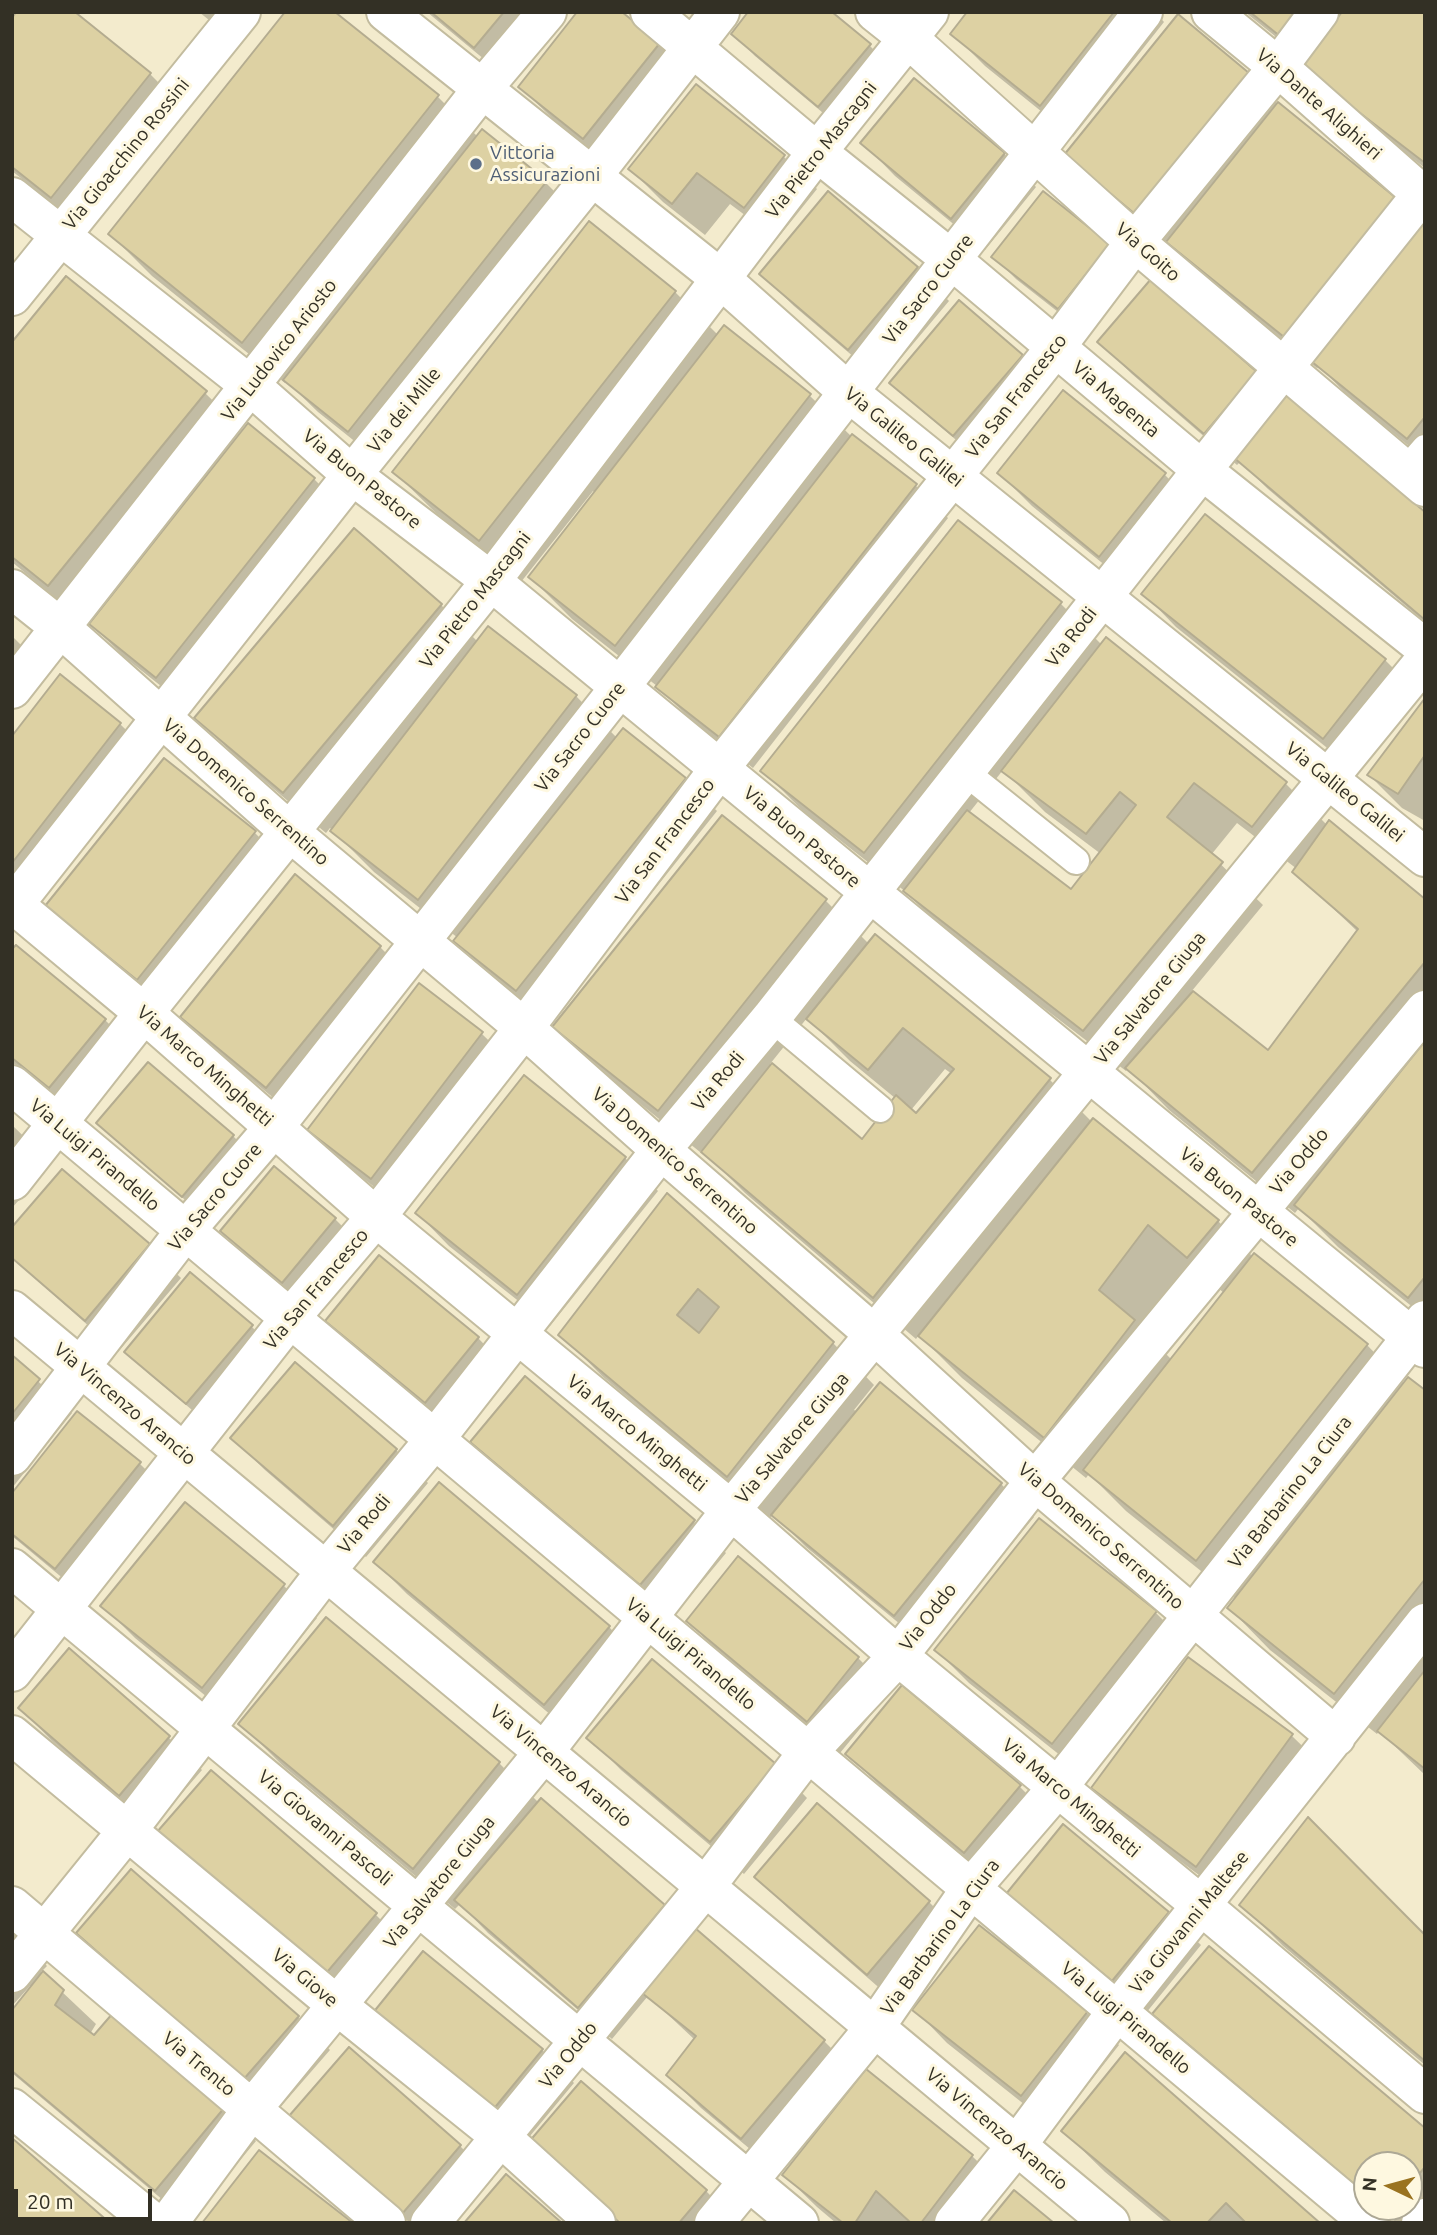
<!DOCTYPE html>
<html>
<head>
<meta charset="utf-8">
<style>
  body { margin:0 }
  #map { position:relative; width:1437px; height:2235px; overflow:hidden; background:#f3ebcd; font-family:Ubuntu,sans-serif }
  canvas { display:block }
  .frame { position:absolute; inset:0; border:14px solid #333025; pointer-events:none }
  .north { position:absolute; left:1353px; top:2151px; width:70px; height:70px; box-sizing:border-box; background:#fef8e0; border:2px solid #ada895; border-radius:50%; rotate:275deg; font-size:19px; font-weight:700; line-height:28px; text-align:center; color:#333025 }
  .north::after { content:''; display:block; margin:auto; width:24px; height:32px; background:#9a7320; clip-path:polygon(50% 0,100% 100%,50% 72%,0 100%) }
  .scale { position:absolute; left:14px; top:2189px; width:138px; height:32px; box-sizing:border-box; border:4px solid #333025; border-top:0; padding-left:9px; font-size:21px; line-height:24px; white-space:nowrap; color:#333025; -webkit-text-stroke:5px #fef8e0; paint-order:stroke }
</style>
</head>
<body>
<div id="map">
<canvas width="1437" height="2235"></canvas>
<div class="frame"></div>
<div class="north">N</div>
<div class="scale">20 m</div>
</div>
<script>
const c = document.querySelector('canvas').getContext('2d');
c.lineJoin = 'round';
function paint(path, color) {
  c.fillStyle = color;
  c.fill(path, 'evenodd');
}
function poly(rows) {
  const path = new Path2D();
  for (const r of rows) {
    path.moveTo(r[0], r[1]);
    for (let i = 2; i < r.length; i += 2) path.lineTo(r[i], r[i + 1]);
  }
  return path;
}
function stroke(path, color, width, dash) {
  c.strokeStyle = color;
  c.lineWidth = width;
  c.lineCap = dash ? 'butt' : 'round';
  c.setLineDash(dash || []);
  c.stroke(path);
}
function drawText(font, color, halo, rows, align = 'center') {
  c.font = font + ' Ubuntu,sans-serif';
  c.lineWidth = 6;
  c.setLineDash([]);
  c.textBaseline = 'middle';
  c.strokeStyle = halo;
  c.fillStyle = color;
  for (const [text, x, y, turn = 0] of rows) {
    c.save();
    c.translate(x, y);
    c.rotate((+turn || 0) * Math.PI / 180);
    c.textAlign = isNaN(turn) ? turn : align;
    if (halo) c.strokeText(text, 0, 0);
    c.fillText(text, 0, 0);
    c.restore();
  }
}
const shadow = poly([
  [72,12,150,74,183,107,85,229,12,171,12,20],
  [199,12,239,12,224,32],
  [427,12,563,12,508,79],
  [969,12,1155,12,1164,22,1073,137,985,66,952,33],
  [1245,12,1425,12,1425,168,1335,100,1306,61],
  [733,33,869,45,891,67,841,128,755,56],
  [659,44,691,77,616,171,553,119,520,87],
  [1248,74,1281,107,1425,225,1425,459,1350,398,1319,366,1317,368,1201,274,1170,243,1168,245,1099,187],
  [696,86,784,157,817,189,777,239,730,204,705,235,663,202,630,169],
  [437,96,478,137,482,132,546,183,578,215,382,463,318,412,286,381,285,383,152,276,110,234],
  [863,143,1004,154,1036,187,985,250,895,176],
  [1043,194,1131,268,1081,330,1016,279,993,256],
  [917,268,949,301,882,381,794,306,761,274],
  [675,292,718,335,724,327,810,396,852,437,915,485,948,518,753,768,690,719,657,686,572,619,530,577,596,493,593,491,521,582,436,513,394,472],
  [1099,342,1256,373,1425,514,1425,622,1268,489,1240,462,1237,465,1132,374],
  [12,345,205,393,244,431,314,479,346,511,190,709,123,656,92,625,91,627,12,562],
  [1021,356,1043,378,976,457,914,404,892,382],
  [1063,393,1165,475,1197,507,1133,588,1032,506,999,473],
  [1206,516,1385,660,1418,693,1356,771,1176,627,1144,594],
  [1060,603,1102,645,1285,783,1327,825,1425,902,1425,1317,1338,1247,1299,1208,1295,1213,1169,1110,1128,1068,1126,1071,946,933,906,892,804,812,762,770],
  [1003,770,1045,812,1101,854,1071,892,969,813],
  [1237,823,1297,869,1295,872,1358,932,1268,1053,1191,992,1263,905,1211,855],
  [441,605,478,642,576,696,617,738,684,779,717,811,549,1022,488,973,455,941,458,938,374,872,330,828,326,833,238,759,197,718],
  [12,636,42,666,12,705],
  [61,677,120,724,153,756,12,879,12,739],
  [1425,701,1425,821,1402,808,1369,775],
  [722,817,826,901,869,944,1050,1080,1092,1122,1218,1221,1253,1257,1367,1345,1405,1384,1425,1393,1425,1775,1379,1731,1377,1734,1270,1650,1229,1608,1236,1599,1126,1511,1089,1474,1086,1478,962,1378,919,1335,916,1339,745,1193,702,1150,700,1152,596,1068,555,1027],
  [807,1018,850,1061,895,1098,863,1141,770,1064],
  [945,1069,952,1074,916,1115,911,1110],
  [1190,1265,1224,1293,1172,1360,1142,1330],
  [255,833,287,865,171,1011,80,938,48,906],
  [380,947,412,979,299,1119,214,1049,182,1017],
  [12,952,105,1020,138,1052,83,1120,12,1062],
  [420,985,482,1034,515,1066,404,1210,342,1162,310,1129],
  [524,1077,625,1158,658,1191,550,1326,449,1246,417,1213],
  [99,1123,233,1136,255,1158,205,1217,121,1145],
  [12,1125,51,1163,12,1208],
  [274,1169,335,1219,357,1241,305,1304,244,1253,222,1231],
  [667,1196,833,1343,874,1385,854,1410,1001,1484,1034,1517,928,1647,806,1547,773,1514,770,1518,602,1376,561,1334],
  [148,1246,181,1278,118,1352,12,1258],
  [328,1321,478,1338,510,1371,458,1434,360,1353],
  [251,1326,273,1348,210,1425,149,1374,126,1351],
  [12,1357,72,1413,12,1488],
  [78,1414,140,1464,173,1496,89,1600,12,1536,12,1495],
  [233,1438,396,1450,428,1483,366,1557,265,1470],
  [472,1442,693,1521,726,1553,674,1616,505,1474],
  [185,1505,284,1586,317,1618,235,1720,135,1638,103,1606],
  [1039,1520,1156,1613,1188,1645,1085,1775,969,1683,936,1650],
  [738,1559,858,1658,891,1691,840,1753,720,1654,688,1621],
  [375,1562,609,1627,641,1660,577,1737,407,1594],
  [326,1620,499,1763,539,1803,664,1906,692,1934,824,2041,856,2073,775,2170,701,2108,668,2075,695,2040,648,1996,612,2039,488,1933,460,1904,455,1909,282,1765,241,1724],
  [69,1651,169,1738,202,1770,153,1827,52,1741,20,1708],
  [1189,1659,1292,1736,1325,1768,1230,1898,1126,1821,1093,1788],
  [902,1688,1020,1787,1052,1819,998,1885,880,1786,848,1754],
  [589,1737,775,1765,807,1798,744,1874,621,1770],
  [211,1772,376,1915,408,1947,357,2008,159,1832],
  [818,1806,929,1902,962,1935,900,2006,789,1909,756,1877],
  [1241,1904,1425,1937,1425,2065,1283,1946],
  [1168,1913,1201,1945,1146,2013,1041,1926],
  [12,1931,47,1966,41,1972,96,2024,90,2034,224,2108,256,2141,189,2222,12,2073,12,2013,32,1988,30,1986,12,2006],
  [78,1933,298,2017,330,2050,277,2111,110,1965],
  [915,2010,1086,2012,1119,2045,1054,2128,947,2043],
  [1154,2014,1425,2130,1425,2223,1397,2223,1378,2207,1409,2207,1409,2165,1367,2165,1367,2198,1187,2046],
  [407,2046,542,2050,574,2083,525,2142],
  [349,2049,460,2146,493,2179,455,2223,410,2223,324,2148],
  [581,2084,706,2191,738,2223,617,2223,563,2176],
  [1063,2131,1317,2223,1166,2223,1105,2172],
  [972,2156,1005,2188,978,2223,836,2223,817,2207,784,2175]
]);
const building = poly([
  [16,12,75,12,151,73,51,198,12,167,12,18,16,12],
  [285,12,335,12,439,95,242,343,108,234,285,12],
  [431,12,504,12,474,48,431,12],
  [577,12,622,12,660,43,583,139,518,87,577,12],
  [748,12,832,12,871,44,818,107,731,34,748,12],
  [967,12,1114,12,1040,106,950,34,967,12],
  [1250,12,1300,12,1281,37,1250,12],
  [1342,12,1425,12,1425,163,1300,67,1342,12],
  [1178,14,1249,73,1135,214,1064,155,1178,14],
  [914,78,1005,153,951,219,860,143,914,78],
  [696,84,785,155,744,208,697,173,672,204,628,169,696,84],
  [1278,102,1395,197,1284,337,1166,242,1278,102],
  [482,129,547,181,348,432,283,380,482,129],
  [828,191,918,267,848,350,759,274,828,191],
  [1043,191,1110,244,1058,309,991,257,1043,191],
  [1420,219,1425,222,1425,417,1407,439,1306,357,1420,219],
  [589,221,676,291,479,541,392,472,589,221],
  [66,276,207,391,48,586,12,557,12,342,66,276],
  [1151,279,1257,372,1204,434,1097,342,1151,279],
  [959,300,1023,355,953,436,889,383,959,300],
  [724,325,811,394,615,646,528,577,724,325],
  [1063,390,1166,473,1099,557,997,473,1063,390],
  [1285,394,1425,512,1425,620,1233,457,1285,394],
  [248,423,315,478,156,678,89,624,248,423],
  [852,434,917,484,719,737,655,687,852,434],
  [1205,514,1386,659,1323,739,1141,594,1205,514],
  [958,520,1062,602,864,853,760,771,958,520],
  [354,528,442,604,283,793,194,718,354,528],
  [488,626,577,695,418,900,330,831,488,626],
  [1106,637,1287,782,1252,827,1194,783,1167,817,1223,862,1083,1031,903,891,967,810,1071,889,1136,805,1120,792,1086,834,1001,771,1106,637],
  [60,674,121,723,12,863,12,736,60,674],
  [1425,698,1425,755,1398,794,1367,775,1425,698],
  [623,728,686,778,516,991,453,941,623,728],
  [164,758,256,831,137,980,45,906,164,758],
  [722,815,827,899,658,1111,552,1027,722,815],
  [1329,820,1425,899,1425,962,1252,1173,1125,1068,1193,991,1268,1050,1358,929,1292,872,1329,820],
  [295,874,381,946,266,1088,180,1017,295,874],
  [875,934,1051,1078,873,1298,701,1152,772,1063,862,1139,896,1095,916,1113,954,1069,903,1028,868,1070,806,1019,875,934],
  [16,945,106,1019,49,1088,12,1058,12,949,16,945],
  [419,983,483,1032,371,1179,307,1130,419,983],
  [1425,1041,1425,1277,1408,1298,1294,1205,1425,1041],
  [148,1062,234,1135,182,1197,96,1123,148,1062],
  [524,1075,626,1157,517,1295,415,1213,524,1075],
  [1093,1118,1219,1220,1187,1258,1148,1225,1099,1290,1135,1320,1044,1438,918,1336,1093,1118],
  [274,1166,336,1218,282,1283,220,1231,274,1166],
  [62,1169,150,1244,85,1321,12,1258,12,1227,62,1169],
  [667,1193,834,1342,727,1477,558,1335,667,1193],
  [698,1289,719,1307,699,1333,677,1315,698,1289],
  [1254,1253,1368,1344,1196,1561,1083,1470,1254,1253],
  [379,1255,479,1337,425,1403,325,1321,379,1255],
  [190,1272,253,1325,186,1404,124,1352,190,1272],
  [12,1355,40,1379,12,1414,12,1355],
  [295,1362,397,1449,333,1526,230,1438,295,1362],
  [525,1376,695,1520,640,1585,470,1442,525,1376],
  [1408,1377,1425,1390,1425,1579,1334,1694,1227,1608,1408,1377],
  [880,1382,1002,1483,894,1616,771,1515,880,1382],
  [77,1411,141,1462,55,1569,12,1534,12,1493,77,1411],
  [439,1482,610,1626,544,1705,373,1562,439,1482],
  [185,1502,285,1584,202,1688,100,1606,185,1502],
  [1039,1518,1157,1611,1052,1744,934,1650,1039,1518],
  [738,1556,859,1657,807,1722,686,1621,738,1556],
  [326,1617,500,1762,413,1869,238,1724,326,1617],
  [69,1648,170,1736,119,1796,18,1708,69,1648],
  [1188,1657,1293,1734,1196,1867,1091,1788,1188,1657],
  [652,1659,776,1764,710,1842,586,1738,652,1659],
  [1425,1670,1425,1769,1377,1731,1425,1670],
  [902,1685,1021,1785,964,1853,845,1754,902,1685],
  [211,1770,377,1913,323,1977,157,1832,211,1770],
  [541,1798,665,1905,578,2008,454,1900,541,1798],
  [817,1803,930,1901,867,1975,754,1877,817,1803],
  [1308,1817,1425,1935,1425,2061,1239,1905,1308,1817],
  [1063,1824,1169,1912,1112,1981,1006,1894,1063,1824],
  [131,1869,299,2016,243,2080,76,1933,131,1869],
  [979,1925,1088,2011,1021,2096,912,2010,979,1925],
  [695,1928,825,2040,741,2139,666,2075,696,2036,642,1993,695,1928],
  [1209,1946,1425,2128,1425,2167,1409,2186,1409,2165,1367,2165,1367,2195,1152,2014,1209,1946],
  [423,1951,543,2049,492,2111,372,2014,423,1951],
  [43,1971,64,1990,55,2005,94,2035,113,2013,225,2107,155,2191,12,2071,12,2010,43,1971],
  [349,2047,461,2145,402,2214,289,2116,349,2047],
  [1125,2052,1320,2223,1246,2223,1226,2203,1207,2223,1172,2223,1061,2131,1125,2052],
  [866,2069,973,2155,921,2223,911,2223,876,2191,855,2223,843,2223,782,2175,866,2069],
  [581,2081,707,2190,679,2223,620,2223,528,2143,581,2081],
  [12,2138,110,2223,12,2223,12,2138],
  [259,2150,353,2223,202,2223,259,2150],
  [506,2174,562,2223,464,2223,506,2174],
  [1014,2190,1054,2223,987,2223,1014,2190]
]);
const service = poly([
  [1405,471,1425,448],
  [965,772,1076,861],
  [771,1018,880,1109]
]);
const minor = poly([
  [650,12,817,152,952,260,1202,470,1425,648],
  [875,12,909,39,1135,242,1425,487],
  [12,197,251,386,352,475,491,581,1425,1348],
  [12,296,241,12],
  [12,589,61,628,290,832,524,1028,661,1150,876,1336,1035,1481,1336,1737],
  [12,903,144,1013,376,1217,731,1510,898,1656,1202,1906,1425,2094],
  [12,907,352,475,593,175,720,12],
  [12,1085,1370,2223],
  [12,1181,144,1013,491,581,817,152,929,12],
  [12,1310,1110,2223],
  [12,1456,185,1231,275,1126,620,687,1143,12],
  [12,1568,799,2223],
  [12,1672,290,1318,376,1217,524,1028,719,769,1055,348,1135,242,1278,67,1319,12],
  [12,1735,338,2006,501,2137,596,2223],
  [12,1906,386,2223],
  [12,1973,127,1831,326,1571,435,1439,661,1150,771,1018,1202,470,1425,190],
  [12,2108,154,2223],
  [168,2223,252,2109,544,1752,731,1510,1425,660],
  [430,2223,706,1886,808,1752,898,1656,1035,1481,1425,1010],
  [714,2223,875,2027,971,1888,1058,1787,1425,1320],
  [954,2223,1017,2145,1117,2011,1425,1623],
  [1421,2223,1425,2218]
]);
const tertiary = poly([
  [386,12,721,279,847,391,1425,857],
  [1211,12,1278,67,1425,197],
  [12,689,482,89,547,12]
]);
const markers = [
  [476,164,7,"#5c6f8a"]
];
const streetNames = [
  ["Via Dante Alighieri",1319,104,41],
  ["Via Pietro Mascagni",821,150,-52],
  ["Via Gioacchino Rossini",126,154,-51],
  ["Via Goito",1148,252,41],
  ["Via Sacro Cuore",928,289,-52],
  ["Via Ludovico Ariosto",279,350,-52],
  ["Via San Francesco",1016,396,-52],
  ["Via Magenta",1116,399,40],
  ["Via dei Mille",404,410,-51],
  ["Via Galileo Galilei",904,437,39],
  ["Via Buon Pastore",362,479,39],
  ["Via Pietro Mascagni",475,600,-52],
  ["Via Rodi",1071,637,-52],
  ["Via Sacro Cuore",580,737,-52],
  ["Via Domenico Serrentino",246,792,41],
  ["Via Galileo Galilei",1345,792,39],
  ["Via Buon Pastore",802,837,40],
  ["Via San Francesco",665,841,-53],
  ["Via Salvatore Giuga",1150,998,-51],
  ["Via Marco Minghetti",205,1066,41],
  ["Via Rodi",718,1081,-50],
  ["Via Luigi Pirandello",95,1155,40],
  ["Via Domenico Serrentino",675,1161,41],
  ["Via Oddo",1299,1161,-50],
  ["Via Sacro Cuore",215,1197,-50],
  ["Via Buon Pastore",1239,1197,39],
  ["Via San Francesco",316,1289,-50],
  ["Via Vincenzo Arancio",125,1404,40],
  ["Via Marco Minghetti",637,1433,39],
  ["Via Salvatore Giuga",792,1438,-50],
  ["Via Barbarino La Ciura",1290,1492,-52],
  ["Via Rodi",364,1524,-50],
  ["Via Domenico Serrentino",1101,1536,41],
  ["Via Oddo",928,1617,-52],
  ["Via Luigi Pirandello",691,1654,40],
  ["Via Vincenzo Arancio",561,1766,40],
  ["Via Marco Minghetti",1071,1798,40],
  ["Via Giovanni Pascoli",325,1828,40],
  ["Via Salvatore Giuga",439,1882,-51],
  ["Via Giovanni Maltese",1189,1922,-51],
  ["Via Barbarino La Ciura",940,1937,-54],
  ["Via Giove",305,1978,40],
  ["Via Luigi Pirandello",1126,2018,40],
  ["Via Oddo",568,2055,-51],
  ["Via Trento",199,2064,40],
  ["Via Vincenzo Arancio",997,2129,40]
];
const serviceNames = [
  ["Vittoria",490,153],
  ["Assicurazioni",490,175]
];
paint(shadow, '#0003');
paint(building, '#ddd1a3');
stroke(building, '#b4ac90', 2);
stroke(service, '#c3bc9f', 30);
stroke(minor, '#c3bc9f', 42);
stroke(tertiary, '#c3bc9f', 42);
stroke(service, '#fff', 26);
stroke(minor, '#fff', 38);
stroke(tertiary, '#fff', 38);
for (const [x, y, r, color] of markers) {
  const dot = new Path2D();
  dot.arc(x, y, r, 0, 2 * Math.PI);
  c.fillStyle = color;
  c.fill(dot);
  stroke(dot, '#fef8e0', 2.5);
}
drawText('19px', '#333025', '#fef8e0', streetNames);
drawText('19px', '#4e5e75', '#fef8e0', serviceNames, 'left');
</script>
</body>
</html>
